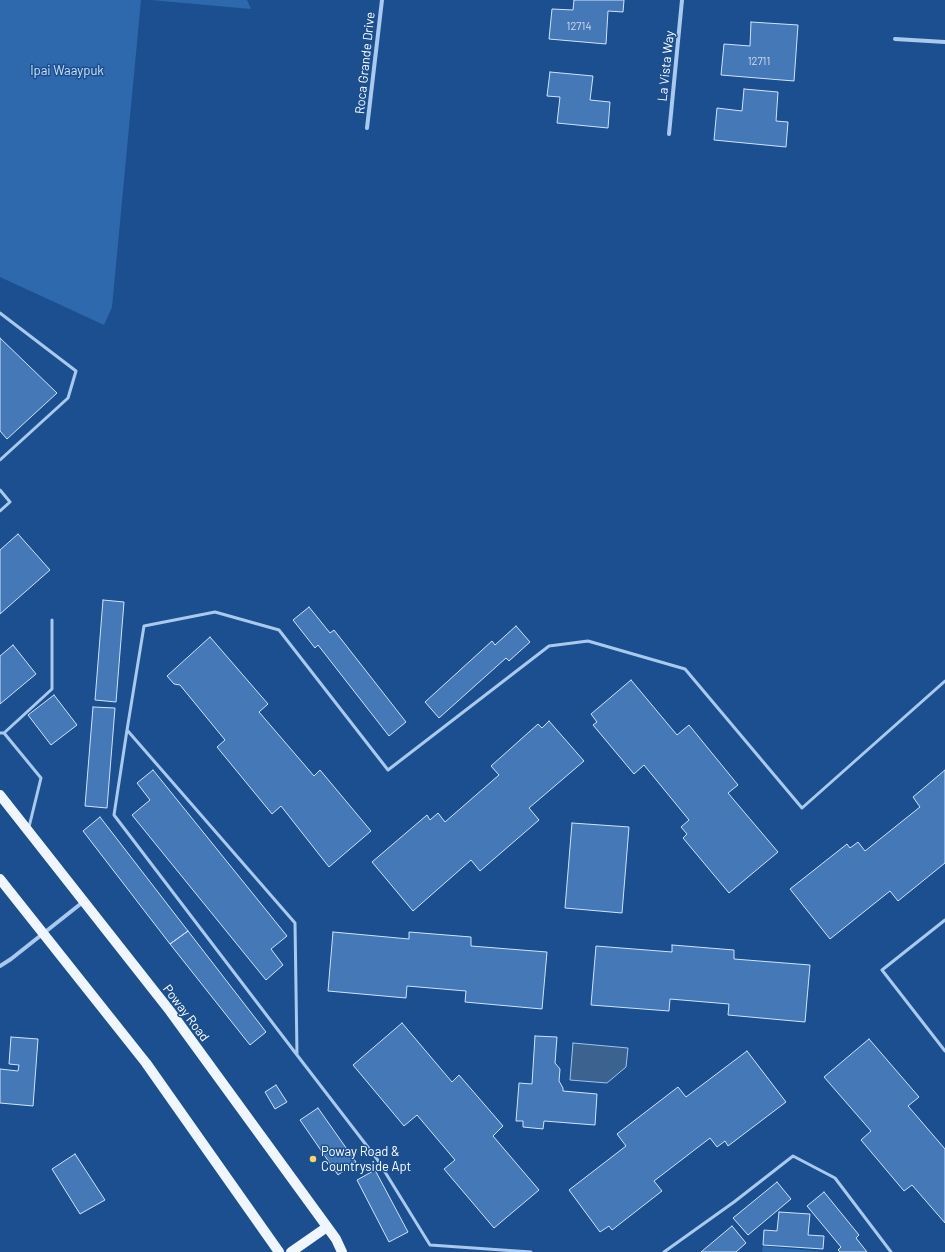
<!DOCTYPE html>
<html>
<head>
<meta charset="utf-8">
<style>
  body { margin:0 }
  canvas { display:block; background:#1b4f8f }
</style>
</head>
<body>
<canvas width="945" height="1252"></canvas>
<script>
const c = document.querySelector('canvas').getContext('2d');
c.lineJoin = 'round';
function paint(path, color) {
  c.fillStyle = color;
  c.fill(path, 'evenodd');
}
function poly(rows) {
  const path = new Path2D();
  for (const r of rows) {
    path.moveTo(r[0], r[1]);
    for (let i = 2; i < r.length; i += 2) path.lineTo(r[i], r[i + 1]);
  }
  return path;
}
function stroke(path, color, width, dash) {
  c.strokeStyle = color;
  c.lineWidth = width;
  c.lineCap = dash ? 'butt' : 'round';
  c.setLineDash(dash || []);
  c.stroke(path);
}
function drawText(font, color, halo, rows, align = 'center') {
  c.font = font + ' Barlow,sans-serif';
  c.lineWidth = 3;
  c.setLineDash([]);
  c.textBaseline = 'middle';
  c.strokeStyle = halo;
  c.fillStyle = color;
  for (const [text, x, y, turn = 0] of rows) {
    c.save();
    c.translate(x, y);
    c.rotate((+turn || 0) * Math.PI / 180);
    c.textAlign = isNaN(turn) ? turn : align;
    if (halo) c.strokeText(text, 0, 0);
    c.fillText(text, 0, 0);
    c.restore();
  }
}
const green = poly([
  [0,0,141,0,112,307,104,325,0,277],
  [151,0,247,0,251,9],
  [763,1246,824,1252,762,1252]
]);
const water = poly([
  [573,1043,628,1048,626,1067,607,1083,570,1080,573,1043]
]);
const building = poly([
  [574,0,624,0,623,12,608,11,606,44,549,39,552,9,573,10,574,0],
  [751,22,798,25,794,81,721,75,724,44,750,46,751,22],
  [550,72,593,76,590,100,610,102,608,128,557,123,560,97,547,96,550,72],
  [744,89,778,92,776,121,788,122,786,147,714,140,717,108,742,111,744,89],
  [0,338,57,393,7,439,0,431,0,338],
  [18,534,50,570,0,614,0,550,18,534],
  [103,600,124,602,116,702,95,700,103,600],
  [309,607,330,633,334,630,406,722,389,736,318,645,315,648,293,620,309,607],
  [516,626,530,642,509,661,506,658,439,718,425,702,492,641,495,645,516,626],
  [210,637,268,704,259,712,314,776,320,770,371,831,329,867,281,806,272,814,217,747,225,740,180,685,174,684,167,676,210,637],
  [13,645,36,674,0,704,0,656,13,645],
  [631,680,677,735,689,725,738,785,728,793,778,852,729,893,683,838,687,834,681,827,689,820,644,765,634,774,593,725,597,722,591,714,631,680],
  [54,695,77,725,51,745,28,715,54,695],
  [93,707,115,708,107,808,85,806,93,707],
  [549,721,584,761,529,808,539,820,480,871,471,860,413,911,372,862,427,815,430,820,438,813,445,822,499,775,491,766,538,724,542,728,549,721],
  [153,770,287,936,271,949,283,965,266,980,132,815,150,800,137,783,153,770],
  [945,770,945,863,898,901,890,891,830,939,790,889,847,844,850,848,858,842,865,851,920,807,913,797,945,770],
  [100,817,188,931,170,944,83,831,100,817],
  [572,823,629,827,622,913,565,908,572,823],
  [188,931,266,1032,250,1045,170,944,188,931],
  [333,932,409,939,409,932,471,937,471,946,547,952,542,1009,465,1002,466,991,407,986,406,998,328,991,333,932],
  [672,945,734,950,734,959,810,965,805,1022,728,1015,729,1004,670,999,669,1011,591,1005,596,946,672,952,672,945],
  [402,1023,452,1082,459,1075,503,1126,493,1136,539,1190,494,1228,444,1169,455,1160,417,1115,404,1126,353,1065,402,1023],
  [535,1036,557,1037,555,1063,560,1069,559,1081,563,1088,563,1091,597,1094,595,1125,544,1121,543,1129,523,1127,523,1121,516,1121,519,1083,532,1084,535,1036],
  [11,1037,38,1039,33,1106,0,1103,0,1069,18,1071,19,1065,9,1064,11,1037],
  [869,1039,919,1097,908,1106,945,1149,945,1223,912,1185,904,1191,861,1140,871,1131,824,1077,869,1039],
  [747,1051,786,1102,728,1146,725,1141,717,1147,710,1138,654,1181,662,1191,612,1230,609,1226,600,1232,569,1190,626,1146,617,1134,678,1087,686,1097,747,1051],
  [276,1085,287,1102,275,1109,265,1092,276,1085],
  [318,1108,356,1162,338,1175,300,1120,318,1108],
  [75,1154,105,1200,80,1214,52,1169,75,1154],
  [375,1170,408,1232,389,1242,357,1180,375,1170],
  [777,1182,791,1199,748,1235,733,1218,777,1182],
  [824,1192,859,1235,856,1238,867,1252,840,1252,838,1250,841,1247,807,1206,824,1192],
  [779,1212,810,1214,808,1235,824,1236,823,1249,763,1245,764,1230,777,1231,779,1212],
  [732,1226,746,1243,736,1252,701,1252,732,1226]
]);
const lane = poly([
  [0,313,76,371,68,398,0,460],
  [0,490,10,502,0,511],
  [127,730,114,815,297,1055],
  [0,733,4,733,41,778,29,827],
  [4,733,52,689,52,620],
  [945,920,882,970,945,1051],
  [531,1252,430,1245,377,1159,297,1055,295,923,127,730,144,626,215,612,279,630,388,770,549,646,588,641,685,669,802,808,945,681],
  [664,1252,734,1202,793,1156,835,1178,891,1252]
]);
const street = poly([
  [895,39,945,42],
  [367,128,382,0],
  [669,134,682,0],
  [0,966,11,959,83,902]
]);
const primary = poly([
  [0,795,170,1011,336,1239,342,1252],
  [0,879,146,1063,279,1252],
  [291,1252,327,1227]
]);
const markers = [
  [313,1159,4,"#ffd166"]
];
const numberNames = [
  ["12714",579,26],
  ["12711",759,61]
];
const streetNames = [
  ["Roca Grande Drive",365,63,-84],
  ["La Vista Way",666,66,-84],
  ["Poway Road",186,1013,53]
];
const parkNames = [
  ["Ipai Waaypuk",67,71]
];
const poiNames = [
  ["Poway Road &",321,1152],
  ["Countryside Apt",321,1167]
];
paint(green, '#2e69ad');
paint(water, '#3c6290');
stroke(water, '#9cc4f0', 1);
paint(building, '#4478b7');
stroke(building, '#cfe3fa', 1);
stroke(lane, '#a9c9ee', 3);
stroke(street, '#a9c9ee', 4);
stroke(primary, '#f0f6ff', 10);
for (const [x, y, r, color] of markers) {
  const dot = new Path2D();
  dot.arc(x, y, r, 0, 2 * Math.PI);
  c.fillStyle = color;
  c.fill(dot);
  stroke(dot, '#1b4f8f', 1.5);
}
drawText('11px', '#d0dded', null, numberNames);
drawText('13px', '#fff', '#1b4f8f', streetNames);
drawText('13px', '#cfe3fa', '#1b4f8f', parkNames);
drawText('13px', '#fff', '#1b4f8f', poiNames, 'left');
</script>
</body>
</html>
